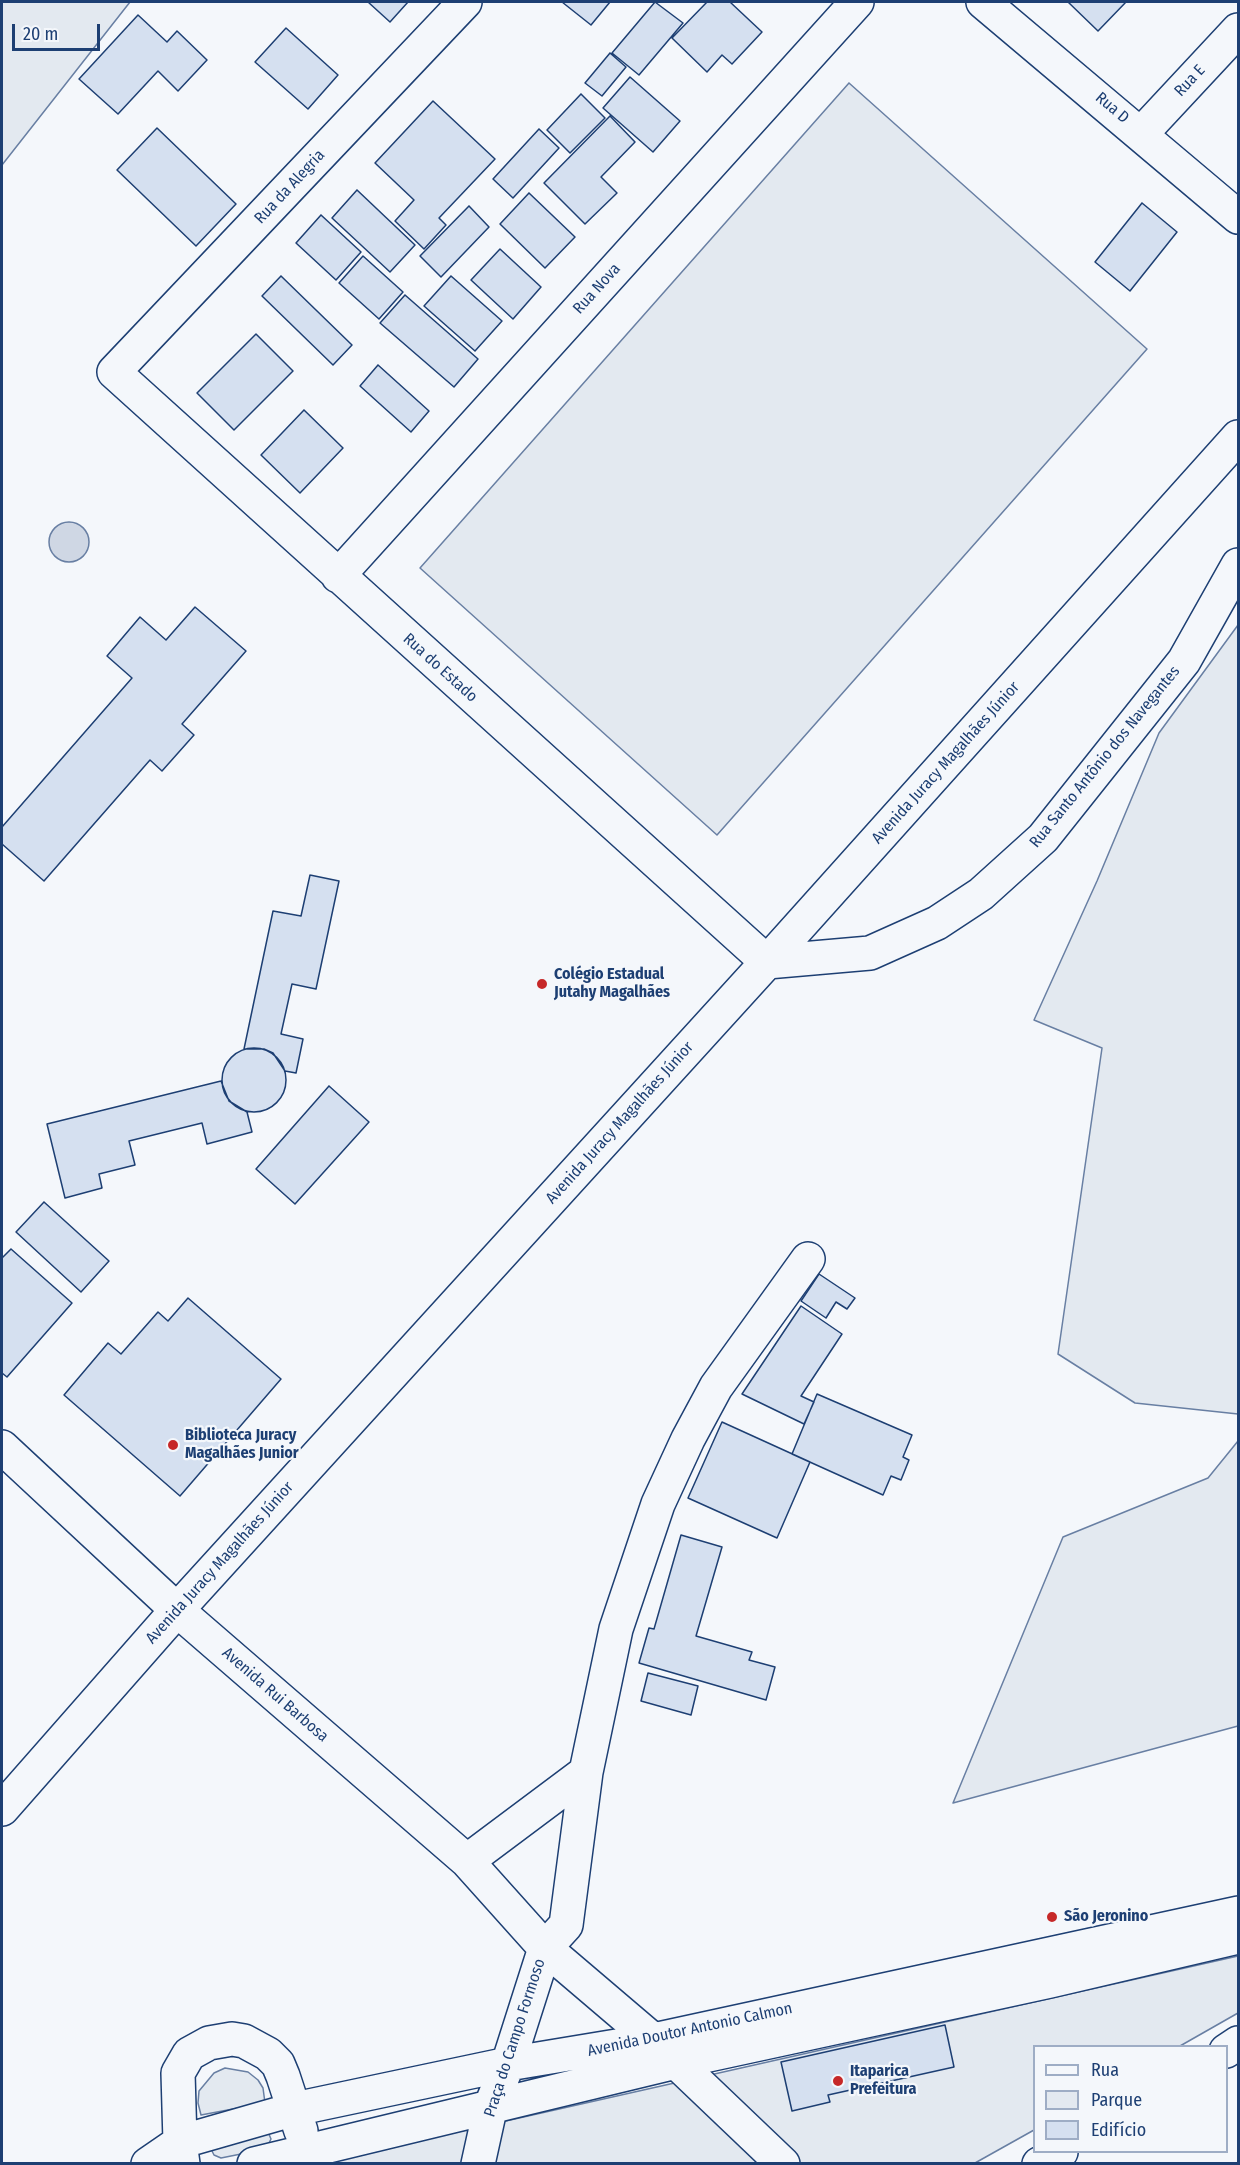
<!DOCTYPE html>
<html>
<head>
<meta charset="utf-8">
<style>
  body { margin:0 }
  #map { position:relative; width:1240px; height:2165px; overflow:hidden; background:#f4f7fb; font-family:"Fira Sans Condensed",sans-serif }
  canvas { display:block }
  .frame { position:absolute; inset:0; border:3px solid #1d3f73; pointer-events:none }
  .legend { position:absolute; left:1033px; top:2045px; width:195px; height:108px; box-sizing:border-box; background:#f4f7fb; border:2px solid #9eadc5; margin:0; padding:8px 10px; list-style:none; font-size:18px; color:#1d3f73 }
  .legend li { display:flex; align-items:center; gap:12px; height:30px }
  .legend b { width:30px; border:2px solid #9eadc5 }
  .scale { position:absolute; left:12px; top:24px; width:88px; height:27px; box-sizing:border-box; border:3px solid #1d3f73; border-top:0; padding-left:8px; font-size:18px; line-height:21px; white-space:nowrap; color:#1d3f73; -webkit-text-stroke:4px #f4f7fb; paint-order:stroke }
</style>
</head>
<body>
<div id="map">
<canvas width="1240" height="2165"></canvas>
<div class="frame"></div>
<ul class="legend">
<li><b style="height:8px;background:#f4f7fb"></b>Rua</li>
<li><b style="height:16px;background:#e3e9f0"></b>Parque</li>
<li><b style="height:16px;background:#d5e0f0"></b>Edifício</li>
</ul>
<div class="scale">20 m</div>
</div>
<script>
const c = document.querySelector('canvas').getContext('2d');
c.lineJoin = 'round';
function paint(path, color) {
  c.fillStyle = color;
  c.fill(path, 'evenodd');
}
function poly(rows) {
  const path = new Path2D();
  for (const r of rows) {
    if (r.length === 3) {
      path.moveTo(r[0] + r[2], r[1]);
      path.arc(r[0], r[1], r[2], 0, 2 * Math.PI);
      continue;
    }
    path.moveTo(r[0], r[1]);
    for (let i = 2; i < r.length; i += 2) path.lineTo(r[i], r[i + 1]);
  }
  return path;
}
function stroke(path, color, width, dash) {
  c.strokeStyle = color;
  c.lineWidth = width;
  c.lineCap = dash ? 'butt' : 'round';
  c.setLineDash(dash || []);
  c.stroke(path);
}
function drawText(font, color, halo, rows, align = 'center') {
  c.font = font + ' "Fira Sans Condensed",sans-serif';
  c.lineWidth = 4.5;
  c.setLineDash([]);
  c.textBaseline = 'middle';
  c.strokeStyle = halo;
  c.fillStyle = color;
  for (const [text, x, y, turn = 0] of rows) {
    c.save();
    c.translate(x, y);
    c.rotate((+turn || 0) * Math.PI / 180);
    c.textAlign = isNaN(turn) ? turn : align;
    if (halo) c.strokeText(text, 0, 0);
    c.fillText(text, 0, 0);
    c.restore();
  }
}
const green = poly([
  [2,2,130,2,2,165,2,2],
  [849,83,1147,349,717,835,420,568,849,83],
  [1238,625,1238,1414,1135,1403,1058,1354,1102,1048,1034,1020,1097,881,1159,733,1238,625],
  [1238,1441,1238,1726,953,1803,1063,1537,1208,1478,1238,1441],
  [1238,1956,1238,2013,1180,2046,1034,2046,1034,2130,975,2163,315,2164,1238,1956],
  [225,2068,248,2072,258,2080,263,2088,265,2103,201,2115,198,2103,199,2091,214,2073,225,2068],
  [268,2132,271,2139,266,2149,221,2158,214,2155,211,2149,268,2132]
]);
const water = poly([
  [69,542,20]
]);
const building = poly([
  [368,2,408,2,390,22,368,2],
  [562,2,610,2,591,25,562,2],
  [655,2,683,23,639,75,612,53,655,2],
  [707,2,730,2,762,32,732,64,722,55,707,72,672,38,707,2],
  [1068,2,1126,2,1098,31,1068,2],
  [138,15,167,42,177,31,207,60,178,91,158,71,118,114,79,79,138,15],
  [286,28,338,75,308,109,255,62,286,28],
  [610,53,626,67,602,96,585,83,610,53],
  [630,77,680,121,653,152,603,108,630,77],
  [581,94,605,118,570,153,547,130,581,94],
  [433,101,495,159,439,218,446,225,424,249,395,221,414,200,375,163,433,101],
  [610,116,635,142,601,177,617,193,585,224,544,183,610,116],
  [157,128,236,204,196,246,117,170,157,128],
  [539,129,559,148,513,198,493,179,539,129],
  [357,190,415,245,390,272,332,218,357,190],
  [529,193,575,237,545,268,500,224,529,193],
  [1142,203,1177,232,1130,291,1095,262,1142,203],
  [469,206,489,227,441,277,420,256,469,206],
  [321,215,361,252,336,280,296,243,321,215],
  [500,249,541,287,513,319,471,280,500,249],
  [363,256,403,292,379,319,339,283,363,256],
  [281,276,352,345,333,365,262,296,281,276],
  [451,276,502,321,475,351,424,306,451,276],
  [405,295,478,359,454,387,380,323,405,295],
  [256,334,293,371,234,430,197,393,256,334],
  [378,365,429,411,411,432,360,386,378,365],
  [304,410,343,448,300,493,261,455,304,410],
  [195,607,246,651,182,724,194,735,162,771,150,760,44,881,2,844,2,827,132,678,107,656,140,617,166,640,195,607],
  [310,875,339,881,316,989,292,984,281,1034,303,1039,296,1073,285,1071,273,1053,264,1049,244,1049,273,911,301,916,310,875],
  [254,1080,32],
  [221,1081,229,1101,247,1112,252,1132,207,1144,202,1123,129,1141,135,1165,99,1174,102,1188,65,1198,47,1124,221,1081],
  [329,1086,369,1122,295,1204,256,1169,329,1086],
  [44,1202,109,1261,81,1292,16,1232,44,1202],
  [11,1249,72,1303,7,1377,2,1373,2,1258,11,1249],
  [819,1274,855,1298,847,1309,836,1302,826,1318,801,1301,819,1274],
  [188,1298,281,1379,180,1496,64,1395,108,1343,121,1354,158,1312,168,1321,188,1298],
  [801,1306,842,1334,801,1396,814,1402,804,1424,742,1394,801,1306],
  [817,1394,912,1435,903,1457,909,1460,901,1480,891,1476,883,1495,792,1454,817,1394],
  [722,1422,810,1462,777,1538,688,1498,722,1422],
  [681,1535,722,1547,696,1636,752,1652,749,1660,775,1667,766,1700,639,1663,649,1628,654,1629,681,1535],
  [648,1673,698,1686,691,1715,641,1701,648,1673],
  [945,2025,954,2067,828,2095,830,2102,792,2111,781,2062,945,2025]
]);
const minor = poly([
  [465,2,114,372,767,962,870,953,937,923,981,894,1043,838,1184,661,1238,565],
  [983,2,1238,217],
  [1142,133,1238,30],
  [338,576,857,2],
  [2,1447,177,1610,467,1861,545,1948,653,2040,783,2164],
  [2,1809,177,1610,767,962,1238,437],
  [467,1861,586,1772],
  [1226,2051,1238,2043],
  [148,2164,180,2142,295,2109,508,2064,653,2040,1238,1913],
  [183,2164,180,2142,178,2073,189,2054,209,2043,232,2039,244,2041,268,2054,278,2064,283,2076,301,2131],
  [254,2164,676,2062,1050,1981,1238,1937],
  [478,2164,491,2105,508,2064,545,1948,566,1925,586,1772,616,1629,658,1504,688,1439,716,1387,808,1259],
  [1039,2164,1061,2152]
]);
const markers = [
  [542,984,6,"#c62828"],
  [173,1445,6,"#c62828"],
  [1052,1917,6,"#c62828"],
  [838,2081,6,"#c62828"]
];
const streetNames = [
  ["Rua E",1190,81,-47],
  ["Rua D",1112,108,40],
  ["Rua da Alegria",290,187,-47],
  ["Rua Nova",597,289,-48],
  ["Rua do Estado",440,668,42],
  ["Rua Santo Antônio dos Navegantes",1105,757,-51],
  ["Avenida Juracy Magalhães Júnior",946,763,-48],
  ["Avenida Juracy Magalhães Júnior",620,1123,-48],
  ["Avenida Juracy Magalhães Júnior",220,1563,-48],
  ["Avenida Rui Barbosa",275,1695,41],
  ["Avenida Doutor Antonio Calmon",690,2030,-12],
  ["Praça do Campo Formoso",515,2038,-72]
];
const poiNames = [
  ["Colégio Estadual",554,975],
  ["Jutahy Magalhães",554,993],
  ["Biblioteca Juracy",185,1436],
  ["Magalhães Junior",185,1454],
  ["São Jeronino",1064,1917],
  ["Itaparica",850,2072],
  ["Prefeitura",850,2090]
];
paint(green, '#e3e9f0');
stroke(green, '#687fa3', 1.5);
paint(water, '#cfd7e4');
stroke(water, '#687fa3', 1.5);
paint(building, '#d5e0f0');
stroke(building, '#1d3f73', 1.5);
stroke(minor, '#1d3f73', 36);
stroke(minor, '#f4f7fb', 33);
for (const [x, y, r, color] of markers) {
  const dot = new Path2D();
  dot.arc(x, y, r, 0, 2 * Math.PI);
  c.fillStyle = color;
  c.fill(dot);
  stroke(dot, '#f4f7fb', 2);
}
drawText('16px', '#1d3f73', '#f4f7fb', streetNames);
drawText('bold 16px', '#1d3f73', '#f4f7fb', poiNames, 'left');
</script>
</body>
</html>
